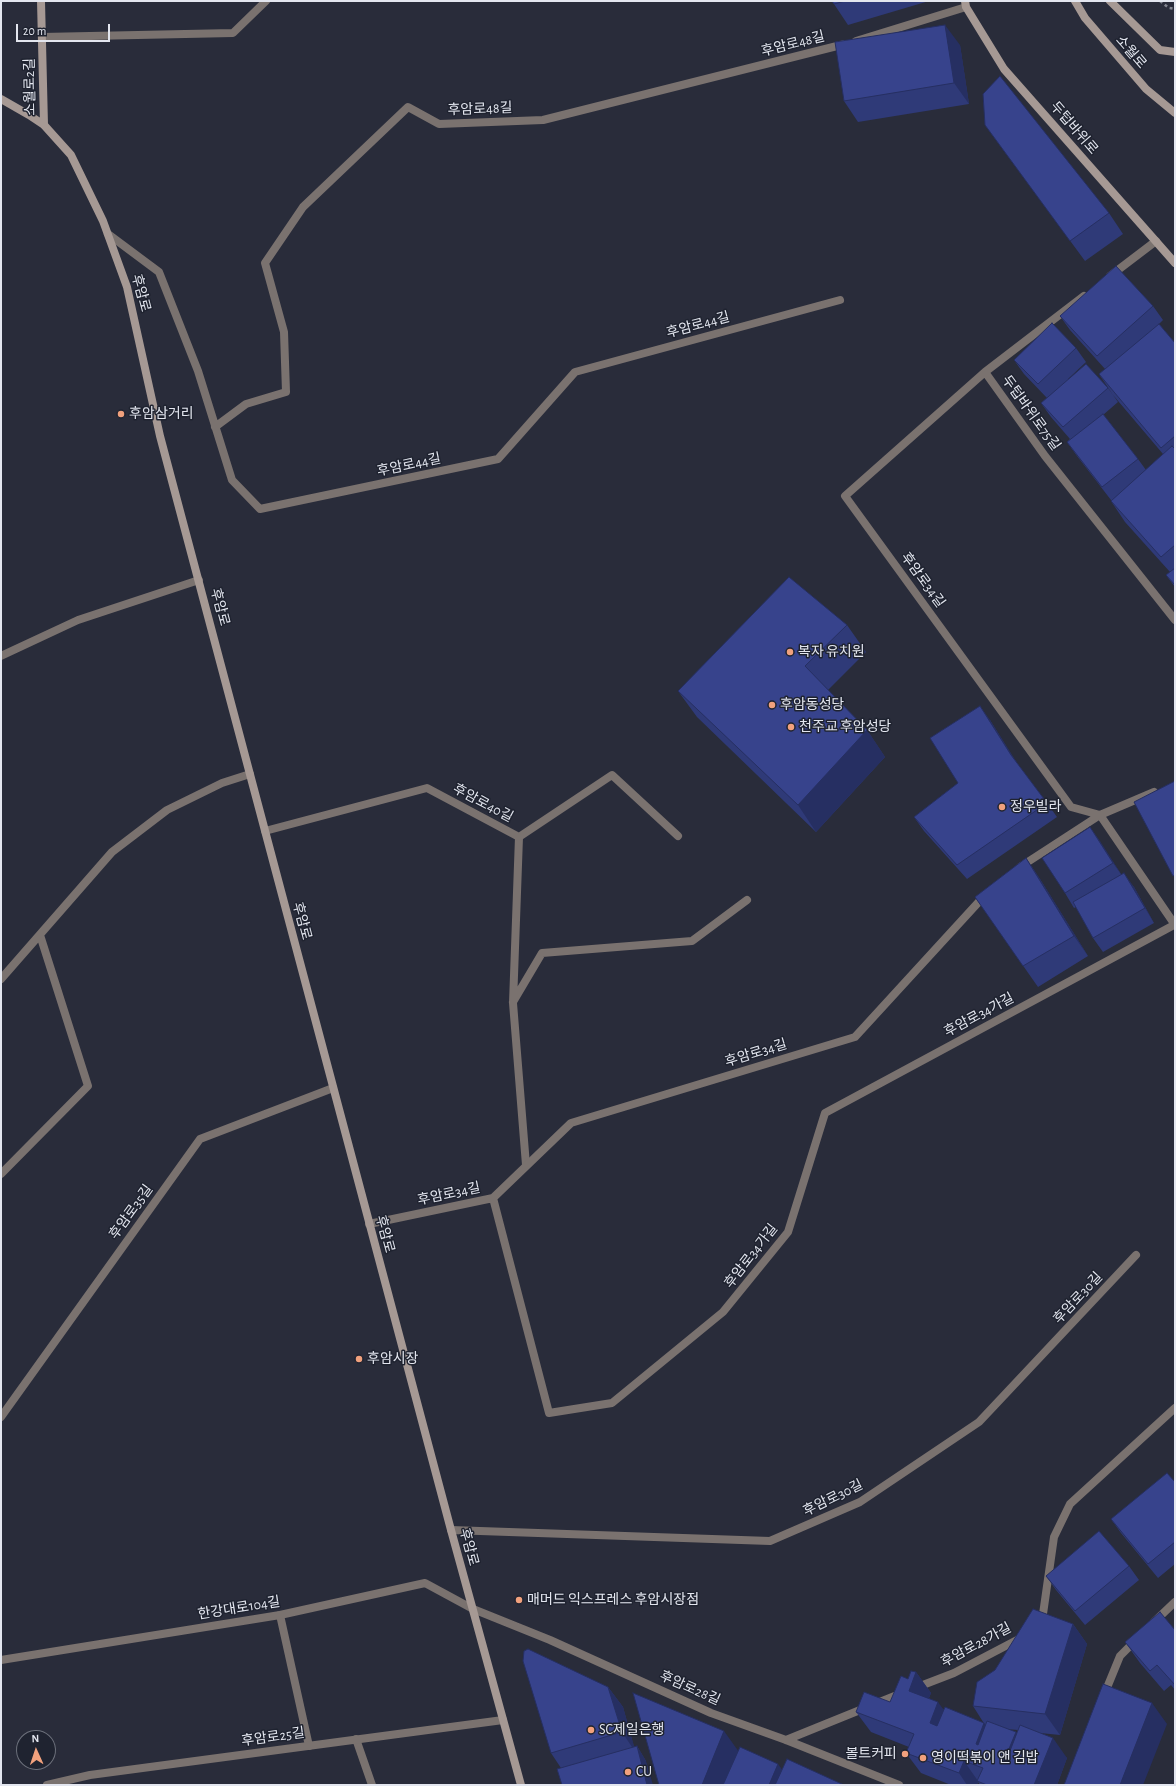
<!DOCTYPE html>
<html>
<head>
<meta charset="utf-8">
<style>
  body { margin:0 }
  #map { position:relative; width:1176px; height:1786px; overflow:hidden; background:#292c3a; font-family:"Alegreya Sans",sans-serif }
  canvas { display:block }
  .frame { position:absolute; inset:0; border:2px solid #e3e6ef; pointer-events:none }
  .north { position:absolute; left:16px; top:1730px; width:40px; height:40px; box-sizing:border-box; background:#1f2330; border:1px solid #6d717c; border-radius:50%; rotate:357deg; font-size:11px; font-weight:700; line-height:16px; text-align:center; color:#e3e6ef }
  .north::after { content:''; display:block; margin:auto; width:14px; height:18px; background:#f1a17d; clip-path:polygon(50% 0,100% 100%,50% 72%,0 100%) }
  .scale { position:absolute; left:16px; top:24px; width:94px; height:18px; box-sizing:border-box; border:2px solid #e3e6ef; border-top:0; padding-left:5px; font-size:12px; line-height:14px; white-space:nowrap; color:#e3e6ef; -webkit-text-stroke:3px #1f2330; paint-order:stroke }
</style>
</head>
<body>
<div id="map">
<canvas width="1176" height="1786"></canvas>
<div class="frame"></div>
<div class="north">N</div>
<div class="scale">20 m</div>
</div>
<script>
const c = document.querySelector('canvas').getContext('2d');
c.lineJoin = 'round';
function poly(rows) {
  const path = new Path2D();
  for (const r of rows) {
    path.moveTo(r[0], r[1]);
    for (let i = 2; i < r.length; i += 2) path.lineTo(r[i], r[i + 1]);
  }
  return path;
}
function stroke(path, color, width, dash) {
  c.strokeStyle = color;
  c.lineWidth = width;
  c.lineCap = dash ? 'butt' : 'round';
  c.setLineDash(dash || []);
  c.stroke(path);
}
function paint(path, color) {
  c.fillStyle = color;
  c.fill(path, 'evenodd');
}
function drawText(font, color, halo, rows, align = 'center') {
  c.font = font + ' "Alegreya Sans","Noto Sans KR",sans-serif';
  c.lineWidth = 3;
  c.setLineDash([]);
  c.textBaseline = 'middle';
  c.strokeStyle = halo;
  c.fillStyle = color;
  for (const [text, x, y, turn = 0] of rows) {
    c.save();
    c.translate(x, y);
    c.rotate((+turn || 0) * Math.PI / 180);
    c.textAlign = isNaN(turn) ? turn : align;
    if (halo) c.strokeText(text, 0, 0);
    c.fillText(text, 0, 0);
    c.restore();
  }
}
const path = poly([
  [1160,1,1169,8,1175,9]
]);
const lane = poly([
  [519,837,513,1003,526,1165],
  [513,1002,542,953,692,941,747,900],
  [280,1615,309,1746],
  [356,1739,372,1785]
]);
const street = poly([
  [42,37,233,33,266,1],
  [856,41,966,7],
  [108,234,159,272,198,371,232,480,260,509,498,459,575,372,840,300],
  [1110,276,1156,241],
  [1084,296,985,372,1045,456,1175,620],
  [985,372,845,496,1071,807,1100,815,1175,925],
  [215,427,246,404,286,392,284,332,265,263,303,207,408,107,439,124,543,120,845,44],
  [1,656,78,620,199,580],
  [265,831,427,788,519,837,612,775,678,836],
  [1020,867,1100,815,1154,792],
  [1,979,112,852,167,810,222,783,250,774],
  [1,1174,88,1086,40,935],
  [493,1198,549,1413,612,1403,723,1312,788,1232,825,1113,1174,925],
  [369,1224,493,1198,571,1123,855,1037,986,894],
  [1,1417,200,1139,333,1088],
  [451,1530,770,1541,860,1502,979,1422,1136,1255],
  [1037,1620,1043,1614,1054,1537,1070,1504,1175,1408],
  [1154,1622,1175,1602],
  [1,1660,280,1615,425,1583,473,1609,550,1640,711,1713,786,1740,899,1785],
  [915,1688,954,1673,1017,1640,1021,1637],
  [1104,1695,1120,1656,1136,1640],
  [786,1740,902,1693],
  [47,1785,90,1775,503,1720]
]);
const secondary = poly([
  [41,1,44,125],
  [965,1,966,7,1004,69,1175,263],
  [1075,1,1085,18,1146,89,1175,113],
  [1110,1,1160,50,1175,52],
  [1,99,29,115,44,125,71,155,103,221,127,287,160,436,451,1530,521,1785]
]);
const wall = poly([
  [832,1,929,1,848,25],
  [960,45,969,104,858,122,844,101],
  [985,125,1109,213,1123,234,1085,261],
  [1153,306,1163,320,1159,324,1175,343,1175,587,1166,575,1170,572,1125,522,1111,501,1111,500,1077,456,1067,442,1070,439,1051,417,1041,403,1047,398,1024,374,1014,360,1076,348,1086,362,1068,379,1108,388,1118,402,1103,415,1138,459,1146,470,1163,454,1113,395,1099,374,1105,369,1070,330,1060,316],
  [847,625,866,652,828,690,867,730,885,757,816,832,697,717,678,691],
  [990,720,1016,762,1047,803,1057,817,967,879,924,831,914,817,958,783],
  [1090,827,1121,874,1134,887,1154,923,1103,952,1093,938,1076,907,1074,908,1065,893],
  [1026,858,1040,879,1088,956,1038,987,975,897],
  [1175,1482,1175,1564,1158,1578,1121,1533,1111,1519],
  [1129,1566,1139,1580,1085,1625,1056,1590,1046,1576],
  [1073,1624,1087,1644,1060,1735,1040,1733,1067,1758,1057,1785,980,1785,978,1782,977,1785,951,1785,921,1773,906,1753,909,1747,871,1732,856,1712,890,1702,908,1679,916,1672,931,1693,929,1698,944,1710,985,1725,973,1706],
  [1006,1729,1018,1730,1016,1734,1016,1732],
  [1175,1630,1175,1690,1171,1685,1164,1691,1140,1663,1125,1642],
  [608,1687,623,1707,634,1747,637,1746,646,1761,561,1768,551,1753]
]);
const shadedWall = poly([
  [945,25,960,45,969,104,954,83],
  [980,706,990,720,1021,769,1011,755],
  [867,730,885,757,816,832,798,805],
  [1090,827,1100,841,1123,877,1113,863],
  [1026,858,1040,879,1088,956,1074,936],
  [1124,873,1134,887,1154,923],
  [1073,1624,1087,1644,1060,1735,1045,1714],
  [916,1672,931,1693,923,1711,909,1691],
  [608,1687,623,1707,636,1753,622,1732],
  [938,1702,953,1723,945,1744,930,1723],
  [1152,1703,1167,1724,1143,1785,1120,1785],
  [984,1723,999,1744,990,1765,976,1744],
  [724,1731,739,1752,725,1785,702,1785],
  [1016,1732,1030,1753,1021,1776,1006,1756],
  [1053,1738,1067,1758,1057,1785,1034,1785],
  [637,1746,646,1761,653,1785,647,1785],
  [964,1761,978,1781,977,1785,967,1785,959,1773],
  [778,1764,788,1778,785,1785,769,1785]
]);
const building = poly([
  [832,1,845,1,834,4,832,1],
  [945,25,954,83,844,101,835,42,945,25],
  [1000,76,1109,213,1070,241,985,125,983,94,1000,76],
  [1116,266,1153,306,1097,356,1060,316,1116,266],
  [1052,323,1076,348,1038,384,1014,360,1052,323],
  [1159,324,1175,343,1175,436,1161,448,1099,374,1159,324],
  [1086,364,1108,388,1063,427,1041,403,1086,364],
  [1103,414,1138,459,1102,487,1067,442,1103,414],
  [1172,446,1175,449,1175,545,1161,557,1111,501,1172,446],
  [1175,568,1175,585,1166,575,1175,568],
  [789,577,847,625,805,666,867,730,798,805,678,691,789,577],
  [980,706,1011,755,1047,803,957,865,914,817,958,783,930,738,980,706],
  [1175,781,1175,875,1173,876,1134,802,1175,781],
  [1090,827,1113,863,1065,893,1042,858,1090,827],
  [1026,858,1074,936,1023,966,975,897,1026,858],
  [1124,873,1145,908,1093,938,1073,902,1124,873],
  [1167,1473,1175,1482,1175,1542,1148,1564,1111,1519,1167,1473],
  [1099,1531,1129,1566,1075,1611,1046,1576,1099,1531],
  [1033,1609,1073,1624,1045,1714,973,1706,977,1682,995,1670,1033,1609],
  [1160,1612,1175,1630,1175,1685,1157,1665,1150,1671,1125,1642,1160,1612],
  [528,1649,608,1687,622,1732,551,1753,523,1661,524,1651,528,1649],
  [911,1671,916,1672,909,1691,938,1702,930,1723,937,1726,945,1707,984,1723,976,1744,978,1745,987,1721,1016,1732,1006,1756,1008,1756,1020,1725,1053,1738,1034,1785,987,1785,977,1781,983,1768,964,1761,959,1773,906,1753,914,1734,856,1712,864,1692,890,1702,901,1676,908,1679,911,1671],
  [1103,1684,1152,1703,1120,1785,1064,1785,1103,1684],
  [633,1693,724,1731,702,1785,659,1785,633,1693],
  [637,1746,647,1785,562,1785,557,1769,637,1746],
  [740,1747,778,1764,769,1785,723,1785,740,1747],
  [787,1759,844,1785,775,1785,787,1759]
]);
const markers = [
  [121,414,4,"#f1a17d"],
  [790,652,4,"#f1a17d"],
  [772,705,4,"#f1a17d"],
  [791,727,4,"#f1a17d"],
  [1002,807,4,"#f1a17d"],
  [359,1359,4,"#f1a17d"],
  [519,1600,4,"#f1a17d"],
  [591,1730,4,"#f1a17d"],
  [905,1754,4,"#f1a17d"],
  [923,1758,4,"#f1a17d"],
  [628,1772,4,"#f1a17d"]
];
const streetNames = [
  ["후암로48길",793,44,-14],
  ["소월로",1131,52,49],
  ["소월로2길",30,87,-91],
  ["후암로48길",480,109,-2],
  ["두텁바위로",1074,128,49],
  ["후암로",141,293,75],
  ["후암로44길",698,325,-15],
  ["두텁바위로75길",1031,413,54],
  ["후암로44길",409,465,-12],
  ["후암로34길",923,580,54],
  ["후암로",220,607,75],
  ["후암로40길",483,803,28],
  ["후암로",302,921,75],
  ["후암로34가길",979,1015,-28],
  ["후암로34길",756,1053,-17],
  ["후암로34길",449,1194,-12],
  ["후암로35길",131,1212,-54],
  ["후암로",385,1234,75],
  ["후암로34가길",751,1256,-52],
  ["후암로30길",1078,1298,-47],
  ["후암로30길",833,1498,-26],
  ["후암로",469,1547,75],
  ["한강대로104길",239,1608,-9],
  ["후암로28가길",976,1645,-28],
  ["후암로28길",690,1688,24],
  ["후암로25길",273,1737,-8]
];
const poiNames = [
  ["후암삼거리",129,414],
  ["복자 유치원",798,652],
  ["후암동성당",780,705],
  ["천주교 후암성당",799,727],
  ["정우빌라",1010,807],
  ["후암시장",367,1359],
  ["매머드 익스프레스 후암시장점",527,1600],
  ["SC제일은행",599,1730],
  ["볼트커피",897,1754,"right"],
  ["영이떡볶이 앤 김밥",931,1758],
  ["CU",636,1772]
];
stroke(path, '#828590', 2.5, [3, 3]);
stroke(lane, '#7a726f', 8);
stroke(street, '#7a726f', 8);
stroke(secondary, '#a69994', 8);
paint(wall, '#2f3a78');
paint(shadedWall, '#262f62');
paint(building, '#37438c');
stroke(building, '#262f62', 1);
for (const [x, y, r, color] of markers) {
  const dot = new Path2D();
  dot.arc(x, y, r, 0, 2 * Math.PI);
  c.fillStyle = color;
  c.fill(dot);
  stroke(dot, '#1f2330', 1.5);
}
drawText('14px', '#e3e6ef', '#1f2330', streetNames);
drawText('14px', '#e3e6ef', '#1f2330', poiNames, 'left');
</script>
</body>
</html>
